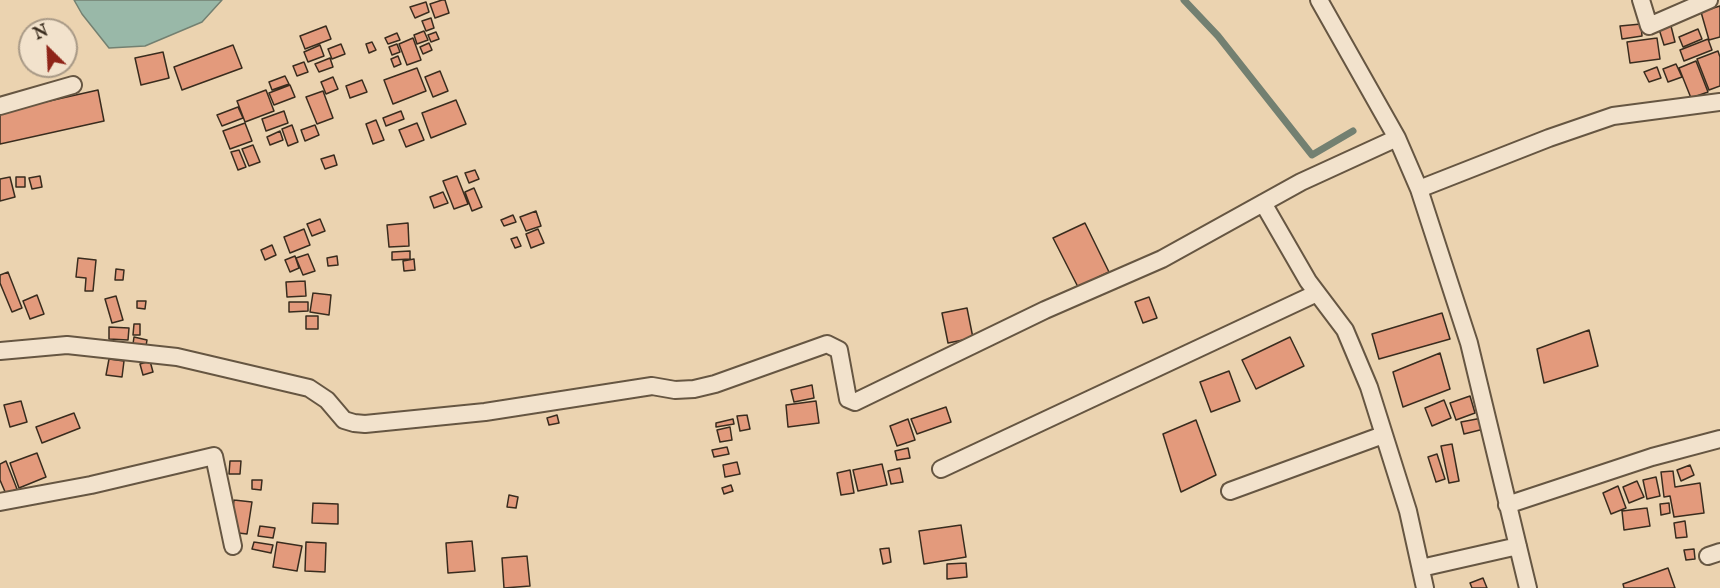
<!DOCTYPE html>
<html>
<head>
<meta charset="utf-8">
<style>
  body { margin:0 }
  #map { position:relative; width:1720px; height:588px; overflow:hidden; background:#ebd3b0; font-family:"IM FELL English",serif }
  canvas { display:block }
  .north { position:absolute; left:18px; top:18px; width:60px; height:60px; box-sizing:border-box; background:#f2e2cc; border:2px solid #a89986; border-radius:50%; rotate:336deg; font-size:16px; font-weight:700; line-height:24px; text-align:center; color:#392c1e }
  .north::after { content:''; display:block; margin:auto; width:21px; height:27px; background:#8f2418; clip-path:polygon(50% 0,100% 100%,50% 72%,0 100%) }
</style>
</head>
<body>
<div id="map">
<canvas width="1720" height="588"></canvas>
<div class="north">N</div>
</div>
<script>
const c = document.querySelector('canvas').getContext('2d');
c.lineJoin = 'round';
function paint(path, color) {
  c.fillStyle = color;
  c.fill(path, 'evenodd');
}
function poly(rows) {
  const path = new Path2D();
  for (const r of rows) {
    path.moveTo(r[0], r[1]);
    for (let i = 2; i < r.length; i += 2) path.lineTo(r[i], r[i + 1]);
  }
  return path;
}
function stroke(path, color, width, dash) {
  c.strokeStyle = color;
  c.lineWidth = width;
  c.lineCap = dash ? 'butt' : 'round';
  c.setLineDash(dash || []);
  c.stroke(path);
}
const water = poly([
  [74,0,222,0,202,22,145,46,109,48,82,14,74,0]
]);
const stream = poly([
  [1184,0,1218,36,1312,155,1353,131]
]);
const building = poly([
  [442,0,445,0,449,13,435,18,430,4,442,0],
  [426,2,429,12,415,18,410,7,426,2],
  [1720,6,1720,37,1709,40,1701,12,1720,6],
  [431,18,434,28,426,31,422,21,431,18],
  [1641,24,1642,36,1622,39,1620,26,1641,24],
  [326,26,331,39,305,49,300,36,326,26],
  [1671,26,1675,42,1664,45,1659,29,1671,26],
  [1698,29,1702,39,1683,47,1679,37,1698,29],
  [424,31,428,40,417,44,414,35,424,31],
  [436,32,439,39,431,42,428,35,436,32],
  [397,33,400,40,388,44,385,38,397,33],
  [413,38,421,60,407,65,399,44,413,38],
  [1657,38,1660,59,1630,63,1627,42,1657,38],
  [1708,39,1712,50,1684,61,1680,50,1708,39],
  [372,42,376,50,369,53,366,44,372,42],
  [429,43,432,50,423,54,420,47,429,43],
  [341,44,345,54,332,59,328,49,341,44],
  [397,44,400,52,392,55,389,47,397,44],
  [233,45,242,68,182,90,174,67,233,45],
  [320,45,324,56,308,62,304,52,320,45],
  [1718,51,1720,57,1720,86,1709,90,1697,59,1718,51],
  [163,52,169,78,141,85,135,58,163,52],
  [398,56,401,64,394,67,391,59,398,56],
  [330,58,333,67,319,72,315,64,330,58],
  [1696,61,1708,92,1691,98,1679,68,1696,61],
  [304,62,308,72,297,76,293,66,304,62],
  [1676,64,1682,77,1668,82,1663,69,1676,64],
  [1657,67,1661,78,1649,82,1644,72,1657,67],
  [417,68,426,91,393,104,384,80,417,68],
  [440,71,448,91,433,97,425,77,440,71],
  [285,76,289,84,272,90,269,82,285,76],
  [333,77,338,89,326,94,321,82,333,77],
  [362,80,367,92,350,98,346,86,362,80],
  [290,85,295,97,274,105,269,93,290,85],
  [98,90,104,121,0,144,0,112,98,90],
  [266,90,274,111,245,122,237,101,266,90],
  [323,91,333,118,317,124,306,97,323,91],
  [456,100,466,124,431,138,422,113,456,100],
  [238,107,243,118,222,126,217,115,238,107],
  [284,111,288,123,266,131,262,119,284,111],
  [401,111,404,119,386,126,383,118,401,111],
  [376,120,384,140,373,144,366,124,376,120],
  [245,123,252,141,230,149,223,131,245,123],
  [417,123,424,140,406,147,399,130,417,123],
  [292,125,298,142,288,146,282,129,292,125],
  [315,125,319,135,305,141,301,130,315,125],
  [280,131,283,140,270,145,267,137,280,131],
  [253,145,260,162,249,166,242,149,253,145],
  [239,150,246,167,238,170,231,152,239,150],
  [334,155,337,165,325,169,321,159,334,155],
  [475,170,479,179,469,183,465,173,475,170],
  [40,176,42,187,32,189,29,178,40,176],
  [457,176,468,204,454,209,443,181,457,176],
  [10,177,15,197,0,201,0,179,10,177],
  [16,177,25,177,25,187,16,187,16,177],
  [474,188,482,207,472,211,465,192,474,188],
  [443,192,448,203,434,208,430,197,443,192],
  [536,211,541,226,526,231,520,217,536,211],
  [513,215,516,222,504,226,501,220,513,215],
  [320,219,325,231,312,236,307,224,320,219],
  [408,223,409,246,389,247,387,225,408,223],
  [1085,223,1109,272,1078,287,1053,238,1085,223],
  [304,229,310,245,290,253,284,237,304,229],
  [538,229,544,243,531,248,526,234,538,229],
  [517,237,521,246,515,248,511,239,517,237],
  [272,245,276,255,265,260,261,250,272,245],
  [410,251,410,259,392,260,392,252,410,251],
  [308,254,315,271,303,275,296,258,308,254],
  [295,256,299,268,290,272,285,260,295,256],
  [337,256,338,265,328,266,327,258,337,256],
  [78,258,96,260,93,291,85,291,86,278,76,277,78,258],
  [414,259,415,270,404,271,403,261,414,259],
  [116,269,124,270,123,280,115,280,116,269],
  [8,272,22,308,12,312,0,283,0,275,8,272],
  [305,281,306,296,287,297,286,282,305,281],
  [313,293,331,295,329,315,310,312,313,293],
  [37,295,44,314,30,319,23,301,37,295],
  [116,296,123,320,112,323,105,299,116,296],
  [1149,297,1157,318,1143,323,1135,302,1149,297],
  [137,301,146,301,145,309,137,308,137,301],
  [289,302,308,302,308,311,289,312,289,302],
  [967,308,973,338,948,343,942,313,967,308],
  [1442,313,1450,339,1379,359,1372,334,1442,313],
  [306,316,318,316,318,329,306,329,306,316],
  [134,324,140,324,140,335,133,335,134,324],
  [109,327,129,328,128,340,109,339,109,327],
  [1589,330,1598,366,1544,383,1537,349,1589,330],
  [134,337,147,340,146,346,133,344,134,337],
  [1290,337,1304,366,1256,389,1242,360,1290,337],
  [1440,353,1450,389,1403,407,1393,372,1440,353],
  [109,359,124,361,122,377,106,375,109,359],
  [150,361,153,372,143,375,140,364,150,361],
  [1229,371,1240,401,1211,412,1200,382,1229,371],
  [812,385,814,398,794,402,791,390,812,385],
  [1470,396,1475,413,1456,420,1450,403,1470,396],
  [1444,400,1451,418,1432,426,1425,408,1444,400],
  [21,401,27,422,10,427,4,405,21,401],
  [816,401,819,423,788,427,786,405,816,401],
  [946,407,951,422,917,434,911,419,946,407],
  [74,413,80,428,42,443,36,427,74,413],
  [557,415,559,423,549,425,547,418,557,415],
  [747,415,750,429,740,431,737,416,747,415],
  [1482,418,1484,429,1464,434,1461,422,1482,418],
  [733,419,734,424,716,427,716,423,733,419],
  [908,419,915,440,897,446,890,426,908,419],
  [1196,420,1216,475,1181,492,1163,434,1196,420],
  [730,427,732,440,720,442,717,430,730,427],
  [1452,444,1459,481,1449,483,1441,446,1452,444],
  [727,447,729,454,714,457,712,450,727,447],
  [908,448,910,458,897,460,895,451,908,448],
  [37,453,46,477,19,488,10,463,37,453],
  [1437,454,1445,479,1436,482,1428,457,1437,454],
  [6,461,17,489,6,494,0,480,0,464,6,461],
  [230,461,241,461,240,474,229,474,230,461],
  [737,462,740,474,725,477,723,465,737,462],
  [882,464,887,485,858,491,853,470,882,464],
  [1690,465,1694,475,1681,481,1677,470,1690,465],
  [900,468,903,482,891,484,888,471,900,468],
  [850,470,854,493,841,495,837,473,850,470],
  [1673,471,1675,487,1700,483,1704,513,1674,517,1670,496,1664,497,1661,472,1673,471],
  [1656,477,1660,496,1647,499,1643,480,1656,477],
  [252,480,262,480,261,490,252,489,252,480],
  [1637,481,1644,497,1629,503,1623,487,1637,481],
  [731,485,733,491,724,494,722,488,731,485],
  [1618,486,1626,508,1611,514,1603,493,1618,486],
  [509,495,518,497,516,508,507,507,509,495],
  [234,500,252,502,247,534,230,532,234,500],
  [313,503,338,504,338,524,312,523,313,503],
  [1669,503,1670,513,1661,515,1660,504,1669,503],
  [1647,508,1650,526,1624,530,1622,511,1647,508],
  [1685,521,1687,537,1676,538,1674,523,1685,521],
  [961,525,966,557,924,564,919,531,961,525],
  [260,526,275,528,273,538,258,536,260,526],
  [472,541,475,571,448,573,446,543,472,541],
  [254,542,273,545,271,553,252,549,254,542],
  [277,542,302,546,297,571,273,567,277,542],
  [306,542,326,543,325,572,305,571,306,542],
  [889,548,891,562,883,564,880,549,889,548],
  [1694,549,1695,559,1686,560,1684,550,1694,549],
  [527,556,530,586,504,588,502,558,527,556],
  [966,563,967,577,947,579,947,564,966,563],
  [1668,568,1675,588,1624,588,1623,584,1668,568],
  [1483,578,1487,588,1472,588,1470,583,1483,578]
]);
const minor = poly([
  [1319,0,1397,138,1419,189,1469,343,1528,588],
  [1641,0,1649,26,1709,0],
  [0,106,73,85],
  [1419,189,1549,138,1613,116,1720,102],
  [1263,203,1308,281,1345,330,1369,387,1408,511,1425,588],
  [0,351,67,345,177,357,309,388,327,400,344,420,354,423,365,424,485,412,652,386,675,390,694,389,715,384,827,344,839,350,848,399,855,402,1045,310,1162,259,1301,182,1397,138],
  [941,469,1317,293],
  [1230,491,1383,435],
  [0,502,91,485,214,456,233,546],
  [1507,505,1652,457,1720,439],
  [1708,556,1720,552],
  [1421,568,1518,546]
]);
paint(water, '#99b8a8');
stroke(water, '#738071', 1.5);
stroke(stream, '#738071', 7);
paint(building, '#e39a7c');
stroke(building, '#392c1e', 1.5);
stroke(minor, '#665642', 20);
stroke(minor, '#f2e2cc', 16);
</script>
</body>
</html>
